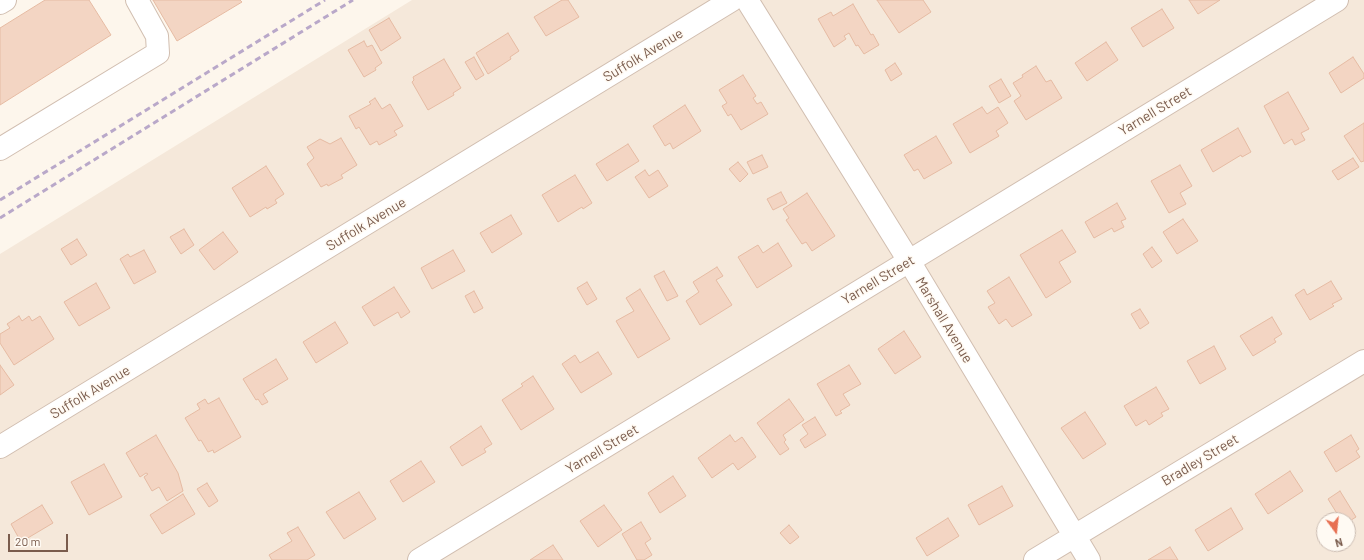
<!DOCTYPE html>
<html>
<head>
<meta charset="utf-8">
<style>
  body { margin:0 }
  #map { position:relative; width:1364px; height:560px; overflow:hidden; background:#fdf6ec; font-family:Barlow,sans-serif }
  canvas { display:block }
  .north { position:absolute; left:1316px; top:512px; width:40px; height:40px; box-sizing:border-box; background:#fffaf3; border:1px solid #cabbb1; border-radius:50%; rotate:165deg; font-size:11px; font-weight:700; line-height:16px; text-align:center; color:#7a5c4d }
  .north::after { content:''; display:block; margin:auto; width:14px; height:18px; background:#e76f51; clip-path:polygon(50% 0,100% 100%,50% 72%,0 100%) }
  .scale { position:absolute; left:8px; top:534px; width:60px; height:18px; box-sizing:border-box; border:2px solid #7a5c4d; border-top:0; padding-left:5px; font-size:12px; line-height:14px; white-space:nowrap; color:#7a5c4d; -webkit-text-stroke:3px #fffaf3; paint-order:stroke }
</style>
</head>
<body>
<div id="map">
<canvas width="1364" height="560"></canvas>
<div class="north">N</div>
<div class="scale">20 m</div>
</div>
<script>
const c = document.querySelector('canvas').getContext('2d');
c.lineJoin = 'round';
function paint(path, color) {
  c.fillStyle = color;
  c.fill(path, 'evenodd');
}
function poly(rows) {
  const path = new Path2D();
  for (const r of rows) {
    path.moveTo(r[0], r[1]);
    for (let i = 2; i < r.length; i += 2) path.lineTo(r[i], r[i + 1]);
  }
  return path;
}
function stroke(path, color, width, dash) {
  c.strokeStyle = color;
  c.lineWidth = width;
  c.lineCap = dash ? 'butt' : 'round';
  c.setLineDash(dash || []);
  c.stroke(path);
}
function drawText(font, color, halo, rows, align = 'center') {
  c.font = font + ' Barlow,sans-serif';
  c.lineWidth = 3;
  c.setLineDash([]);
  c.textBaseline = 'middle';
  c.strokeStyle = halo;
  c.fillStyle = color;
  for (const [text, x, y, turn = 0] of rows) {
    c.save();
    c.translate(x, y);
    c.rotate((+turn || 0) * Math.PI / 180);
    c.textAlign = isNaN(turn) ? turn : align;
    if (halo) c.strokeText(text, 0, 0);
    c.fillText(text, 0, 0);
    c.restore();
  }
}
const residential = poly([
  [412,0,1364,0,1364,560,0,560,0,254],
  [1324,520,1348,520,1348,544,1324,544]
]);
const building = poly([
  [45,0,89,0,111,35,0,105,0,28,45,0],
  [153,0,240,0,242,2,177,41,153,0],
  [562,0,568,0,579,17,546,36,534,17,562,0],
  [877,0,923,0,931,12,899,33,877,0],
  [1189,0,1220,0,1198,14,1189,0],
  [853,4,871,35,873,34,879,45,864,54,858,45,856,46,849,33,844,36,846,39,834,47,818,19,831,12,833,16,853,4],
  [1162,9,1174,28,1143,47,1131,28,1162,9],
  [389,18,401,38,381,51,369,30,389,18],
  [508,33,519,51,510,57,511,59,488,74,476,53,508,33],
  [364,41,367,47,372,45,382,63,375,68,376,70,364,77,348,50,364,41],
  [1106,42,1118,60,1087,81,1075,63,1106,42],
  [474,57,484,75,476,80,465,62,474,57],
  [1353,57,1364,74,1364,78,1341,93,1329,73,1353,57],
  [444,59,461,88,453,93,454,95,428,110,412,82,414,80,413,77,444,59],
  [895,63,902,74,891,81,885,70,895,63],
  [1036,66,1046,82,1051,80,1062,98,1026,120,1014,101,1021,96,1013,83,1023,77,1022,75,1036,66],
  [743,75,756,96,753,98,757,104,761,102,768,114,741,130,731,114,728,116,722,106,727,103,719,90,743,75],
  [1001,79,1011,96,999,103,989,86,1001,79],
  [1288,92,1309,129,1301,133,1305,140,1295,145,1292,139,1284,144,1264,106,1288,92],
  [375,98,382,109,390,104,403,126,394,131,397,135,379,145,377,141,370,145,359,127,356,129,349,116,371,104,369,102,375,98],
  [685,105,701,131,673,149,670,143,665,146,653,126,685,105],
  [982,107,987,114,998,107,1008,123,996,131,999,136,970,153,953,124,982,107],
  [1364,123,1364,161,1361,162,1344,136,1364,123],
  [1238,128,1251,152,1242,157,1241,155,1213,172,1201,150,1238,128],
  [936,136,952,163,924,179,918,169,914,171,904,155,936,136],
  [341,138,357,165,341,175,343,178,328,186,327,184,321,187,307,164,314,158,307,147,320,139,330,144,341,138],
  [628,144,639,161,607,181,596,164,628,144],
  [762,155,768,167,753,174,747,162,762,155],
  [1353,158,1359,167,1338,180,1332,171,1353,158],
  [738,162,748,174,740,182,729,169,738,162],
  [1180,165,1192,186,1180,193,1186,204,1169,213,1151,181,1180,165],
  [266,166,284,194,275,200,277,203,267,209,266,207,250,217,232,188,266,166],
  [645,170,649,176,658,170,668,186,649,198,635,177,645,170],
  [575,175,592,203,583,209,582,207,558,222,542,195,575,175],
  [781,192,787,203,773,210,767,199,781,192],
  [807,193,835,236,812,251,806,242,802,244,786,220,789,218,783,209,807,193],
  [1117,203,1126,219,1121,221,1124,227,1114,232,1112,228,1094,238,1085,222,1117,203],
  [511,215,522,234,492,253,480,233,511,215],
  [1183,219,1198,241,1177,254,1163,232,1183,219],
  [184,229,194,245,181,254,170,237,184,229],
  [1062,230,1076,252,1059,262,1071,282,1046,298,1020,255,1062,230],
  [223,232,238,252,214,270,199,250,223,232],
  [77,239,87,255,71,265,61,249,77,239],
  [778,243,792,266,757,288,738,257,758,245,763,253,778,243],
  [1152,247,1162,261,1152,268,1143,254,1152,247],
  [144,250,156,272,134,284,120,259,128,254,130,257,144,250],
  [453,250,465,271,432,289,421,268,453,250],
  [717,267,723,276,716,280,732,305,700,325,686,301,699,292,693,282,717,267],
  [664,271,678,296,667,301,654,276,664,271],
  [1009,277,1032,315,1012,327,1006,319,999,324,988,307,995,303,987,291,1009,277],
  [1331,281,1342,299,1332,304,1334,306,1310,320,1295,295,1304,289,1307,295,1331,281],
  [587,282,597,299,587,305,577,288,587,282],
  [96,283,110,308,79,326,64,302,96,283],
  [394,287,410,312,401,318,398,312,374,326,362,307,394,287],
  [640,289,670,339,638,358,616,321,634,311,626,298,640,289],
  [474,291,483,308,474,313,465,296,474,291],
  [1140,309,1149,323,1140,329,1131,314,1140,309],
  [19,316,22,321,29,316,32,321,40,316,54,339,14,365,0,343,0,334,10,328,7,324,19,316],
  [1272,317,1282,334,1274,339,1276,342,1253,356,1240,336,1272,317],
  [335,322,348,343,316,363,303,342,335,322],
  [904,331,921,357,895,374,878,349,904,331],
  [1214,346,1226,369,1200,384,1187,361,1214,346],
  [598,352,612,374,581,393,562,364,575,355,580,363,598,352],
  [276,359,288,379,263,394,268,402,262,405,258,399,256,400,243,379,276,359],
  [0,365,14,385,0,395,0,365],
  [849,365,861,384,843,394,850,405,840,411,842,413,836,416,817,384,849,365],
  [533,376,554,409,521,430,502,400,523,386,521,384,533,376],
  [1156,387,1169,409,1161,413,1163,416,1149,425,1146,420,1136,426,1124,406,1156,387],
  [219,398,241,437,214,453,213,450,208,452,201,440,199,441,185,418,200,409,197,404,205,399,208,404,219,398],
  [789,399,804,420,783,435,786,440,784,442,789,449,780,455,757,423,789,399],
  [1085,412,1106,444,1083,459,1061,428,1085,412],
  [815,417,826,435,805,448,800,440,808,434,802,425,815,417],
  [481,426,492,444,484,449,486,452,462,466,450,447,481,426],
  [156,435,178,473,183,491,167,501,159,487,152,491,144,477,148,474,146,473,140,477,126,453,156,435],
  [730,435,735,442,742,437,756,457,738,470,733,463,712,478,698,458,730,435],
  [1351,435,1359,449,1356,451,1360,457,1336,472,1324,452,1351,435],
  [421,461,435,482,403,502,390,481,421,461],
  [104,464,122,497,89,515,71,482,104,464],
  [1290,471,1303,491,1268,514,1255,494,1290,471],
  [673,476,686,496,660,513,648,493,673,476],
  [207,483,218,501,209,507,197,489,207,483],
  [1002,486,1013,506,979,525,968,505,1002,486],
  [1340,491,1356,517,1348,522,1348,520,1341,520,1328,499,1340,491],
  [359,492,376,519,344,539,326,512,359,492],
  [183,494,195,514,162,534,150,515,183,494],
  [42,505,53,523,21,542,11,524,42,505],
  [604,505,622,530,598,547,580,521,604,505],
  [1231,508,1243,529,1208,551,1195,530,1231,508],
  [948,518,959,536,927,556,916,538,948,518],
  [641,522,651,539,645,543,652,555,644,560,637,560,622,534,641,522],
  [789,525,799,537,790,544,780,533,789,525],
  [298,527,315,555,307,560,272,560,269,555,292,541,287,533,298,527],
  [553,545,563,560,530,560,553,545],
  [1170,547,1178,560,1148,560,1170,547]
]);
const minor = poly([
  [747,0,909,261,1089,560],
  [0,3,5,0],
  [0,149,158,53,157,36,137,0],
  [0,447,732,0],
  [419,560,1337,0],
  [1035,560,1364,361]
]);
const rail = poly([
  [0,200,325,0],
  [0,218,353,0]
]);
const streetNames = [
  ["Suffolk Avenue",643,55,-31],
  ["Yarnell Street",1155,111,-31],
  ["Suffolk Avenue",366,224,-31],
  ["Yarnell Street",878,280,-31],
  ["Marshall Avenue",944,320,59],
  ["Suffolk Avenue",90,392,-31],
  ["Yarnell Street",602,449,-31],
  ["Bradley Street",1200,460,-31]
];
paint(residential, '#f5e8da');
paint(building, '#f3d5c3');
stroke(building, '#e6bba3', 1);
stroke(minor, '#d1beb0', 24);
stroke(minor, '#fff', 22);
stroke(rail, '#b9a8c9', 3, [6, 4]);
drawText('14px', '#7a5c4d', '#fffaf3', streetNames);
</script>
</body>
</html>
